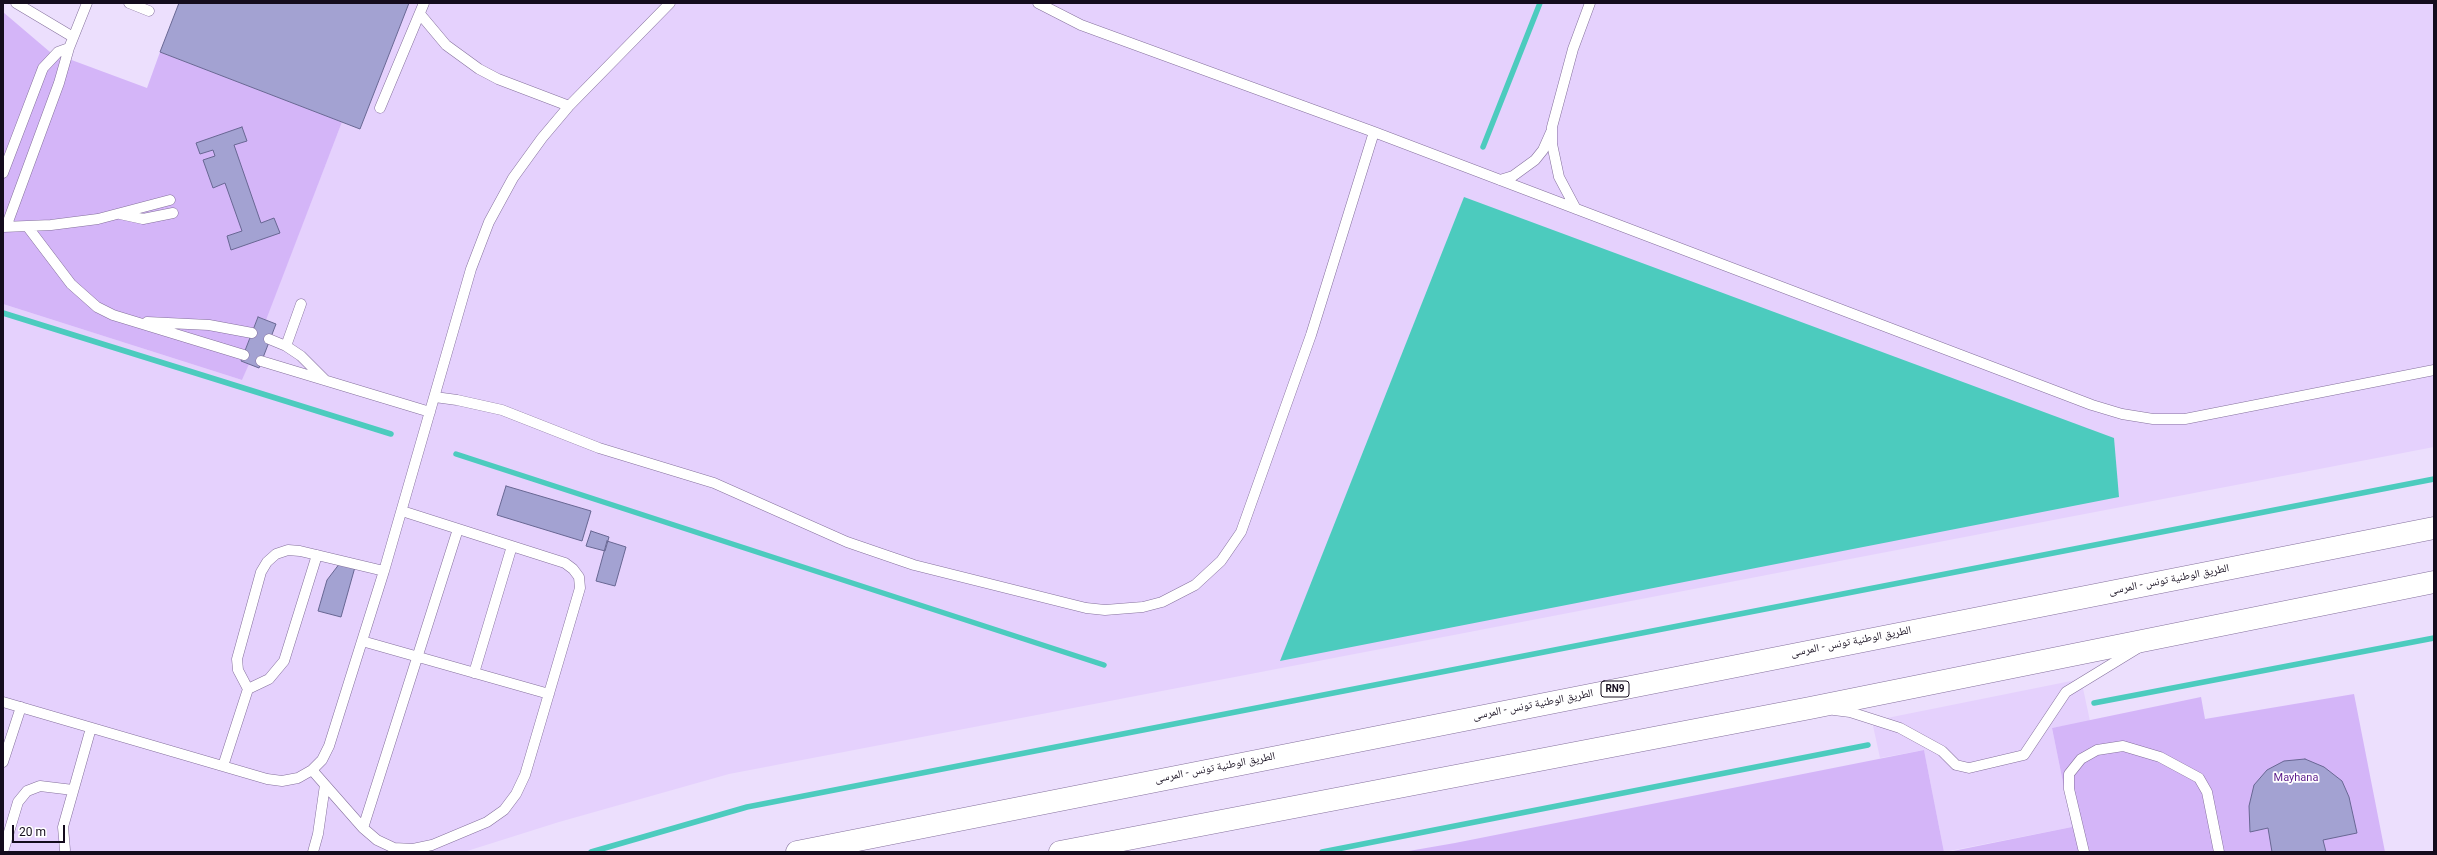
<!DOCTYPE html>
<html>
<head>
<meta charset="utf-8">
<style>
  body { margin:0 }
  #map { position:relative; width:2437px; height:855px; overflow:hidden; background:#ecdffd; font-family:Roboto,sans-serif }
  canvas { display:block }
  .frame { position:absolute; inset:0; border:4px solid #140c1d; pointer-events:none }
  .scale { position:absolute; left:12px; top:825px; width:53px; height:18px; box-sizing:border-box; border:2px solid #140c1d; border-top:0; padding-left:5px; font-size:12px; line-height:14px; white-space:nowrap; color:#140c1d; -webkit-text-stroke:3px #fff; paint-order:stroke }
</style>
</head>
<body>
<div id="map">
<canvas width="2437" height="855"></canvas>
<div class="frame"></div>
<div class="scale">20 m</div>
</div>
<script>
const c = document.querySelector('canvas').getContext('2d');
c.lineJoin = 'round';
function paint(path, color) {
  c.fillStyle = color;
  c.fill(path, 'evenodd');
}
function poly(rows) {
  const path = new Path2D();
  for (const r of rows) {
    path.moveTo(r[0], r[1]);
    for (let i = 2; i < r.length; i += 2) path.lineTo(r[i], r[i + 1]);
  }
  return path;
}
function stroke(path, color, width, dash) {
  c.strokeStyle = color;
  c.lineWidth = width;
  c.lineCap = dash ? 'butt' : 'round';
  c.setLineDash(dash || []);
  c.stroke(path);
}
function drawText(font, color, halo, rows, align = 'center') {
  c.font = font + ' Roboto,"Noto Naskh Arabic",sans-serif';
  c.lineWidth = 3.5;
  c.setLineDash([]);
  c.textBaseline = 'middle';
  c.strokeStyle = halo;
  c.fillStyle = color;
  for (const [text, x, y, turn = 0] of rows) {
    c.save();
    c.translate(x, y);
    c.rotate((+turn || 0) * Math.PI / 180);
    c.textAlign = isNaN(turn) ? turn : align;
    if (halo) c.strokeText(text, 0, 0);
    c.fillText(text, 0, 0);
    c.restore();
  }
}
const built = poly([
  [409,3,2434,3,2434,447,729,774,559,822,464,852,3,852,3,304,242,380,342,122,360,129],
  [2081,679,2090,721,2052,728,2072,827,1944,852,1924,750,1880,758,1872,721]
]);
const green = poly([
  [3,12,50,52,147,88,160,52,342,122,266,320,258,317,241,361,249,364,242,380,3,304],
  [2354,694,2385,852,1948,852,2072,827,2052,728,2201,697,2205,719],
  [1924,750,1944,852,1403,852,1455,843]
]);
const water = poly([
  [1464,197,2114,438,2119,497,1280,661]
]);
const stream = poly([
  [1483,147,1540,3],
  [3,313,391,434],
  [456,454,1104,665],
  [2094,703,2434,638],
  [591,852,747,807,2434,479],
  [1322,852,1868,745]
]);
const building = poly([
  [179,3,409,3,360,129,160,52,179,3],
  [242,127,247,141,234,145,261,223,274,218,280,233,231,250,227,236,242,231,225,183,213,188,203,160,215,156,213,150,200,154,196,143,242,127],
  [258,317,276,324,259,368,241,361,258,317],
  [506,486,591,511,582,541,497,515,506,486],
  [591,531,609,537,605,551,586,546,591,531],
  [607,541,626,547,615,586,596,581,607,541],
  [340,563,355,567,341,617,318,611,327,580,340,563],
  [2305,759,2324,767,2342,781,2349,797,2357,833,2323,840,2326,852,2272,852,2268,828,2250,832,2249,806,2254,785,2267,770,2284,761,2305,759]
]);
const lane = poly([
  [16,3,73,37],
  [129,3,149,11],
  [1038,3,1081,25,1374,132,2092,405,2122,414,2153,419,2185,419,2434,370],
  [420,14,446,45,479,69,498,79,569,106],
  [380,108,424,3],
  [3,173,43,68,58,52,69,48],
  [1500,180,1513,176,1535,160,1543,150,1551,132],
  [1576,209,1559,177,1552,144,1552,127,1573,49,1590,3],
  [120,214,143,219,173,213],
  [27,226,71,284,97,307,113,315,244,355],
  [3,227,51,225,98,219,170,200],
  [6,227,59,83,69,48,87,3],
  [147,322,209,325,252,333],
  [269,339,286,346,301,356,325,380],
  [286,346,301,304],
  [261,361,430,412],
  [435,397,457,400,502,410,599,448,714,483,847,542,914,565,1086,608,1105,610,1143,607,1162,602,1195,585,1221,561,1241,532,1311,335,1374,132],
  [362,641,549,694],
  [474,673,512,546],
  [248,689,238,670,237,659,261,572,267,562,276,554,288,550,300,551,384,571],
  [248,689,269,679,284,661,317,555],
  [3,702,267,779,282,781,298,778,312,770,322,760,329,746,384,571,471,269,489,222,513,178,542,138,569,106,670,3],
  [1834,710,1850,712,1900,728,1942,751,1956,765,1969,768,2024,755,2066,692,2138,648],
  [3,762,21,707],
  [223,766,248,689],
  [312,770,363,828,377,840,394,848,413,849,432,845,487,822,504,810,516,794,525,775,580,588,579,577,573,569,565,563,402,511],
  [363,828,458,529],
  [65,850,63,827,91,728],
  [3,852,18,802,27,791,40,786,73,790],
  [313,852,318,834,325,785],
  [2084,852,2069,789,2069,774,2081,759,2097,750,2123,746,2160,757,2199,778,2207,792,2219,852]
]);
const highway = poly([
  [797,852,2434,528],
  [1060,852,1810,708,2434,582]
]);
const shields = [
  [1615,689,28]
];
const shieldNames = [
  ["RN9",1615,689]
];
const streetNames = [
  ["الطريق الوطنية تونس - المرسى",2169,580,-11],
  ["الطريق الوطنية تونس - المرسى",1851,642,-11],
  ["الطريق الوطنية تونس - المرسى",1533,705,-11],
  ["الطريق الوطنية تونس - المرسى",1215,768,-11]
];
const parkNames = [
  ["Mayhana",2296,778]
];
paint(built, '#e5d1fd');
paint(green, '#d4b5f8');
paint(water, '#4ccbbe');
stroke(stream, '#4ccbbe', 5.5);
paint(building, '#a3a2d2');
stroke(building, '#686793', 1);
stroke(lane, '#85719d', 11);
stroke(highway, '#85719d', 23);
stroke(lane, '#fff', 10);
stroke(highway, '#fff', 22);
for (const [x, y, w] of shields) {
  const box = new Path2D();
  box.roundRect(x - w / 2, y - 8, w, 16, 3);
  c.fillStyle = '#fff';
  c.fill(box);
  stroke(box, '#140c1d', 1);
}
drawText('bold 10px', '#140c1d', null, shieldNames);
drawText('11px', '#140c1d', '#fff', streetNames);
drawText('11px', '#5c1d8c', '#fff', parkNames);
</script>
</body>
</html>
